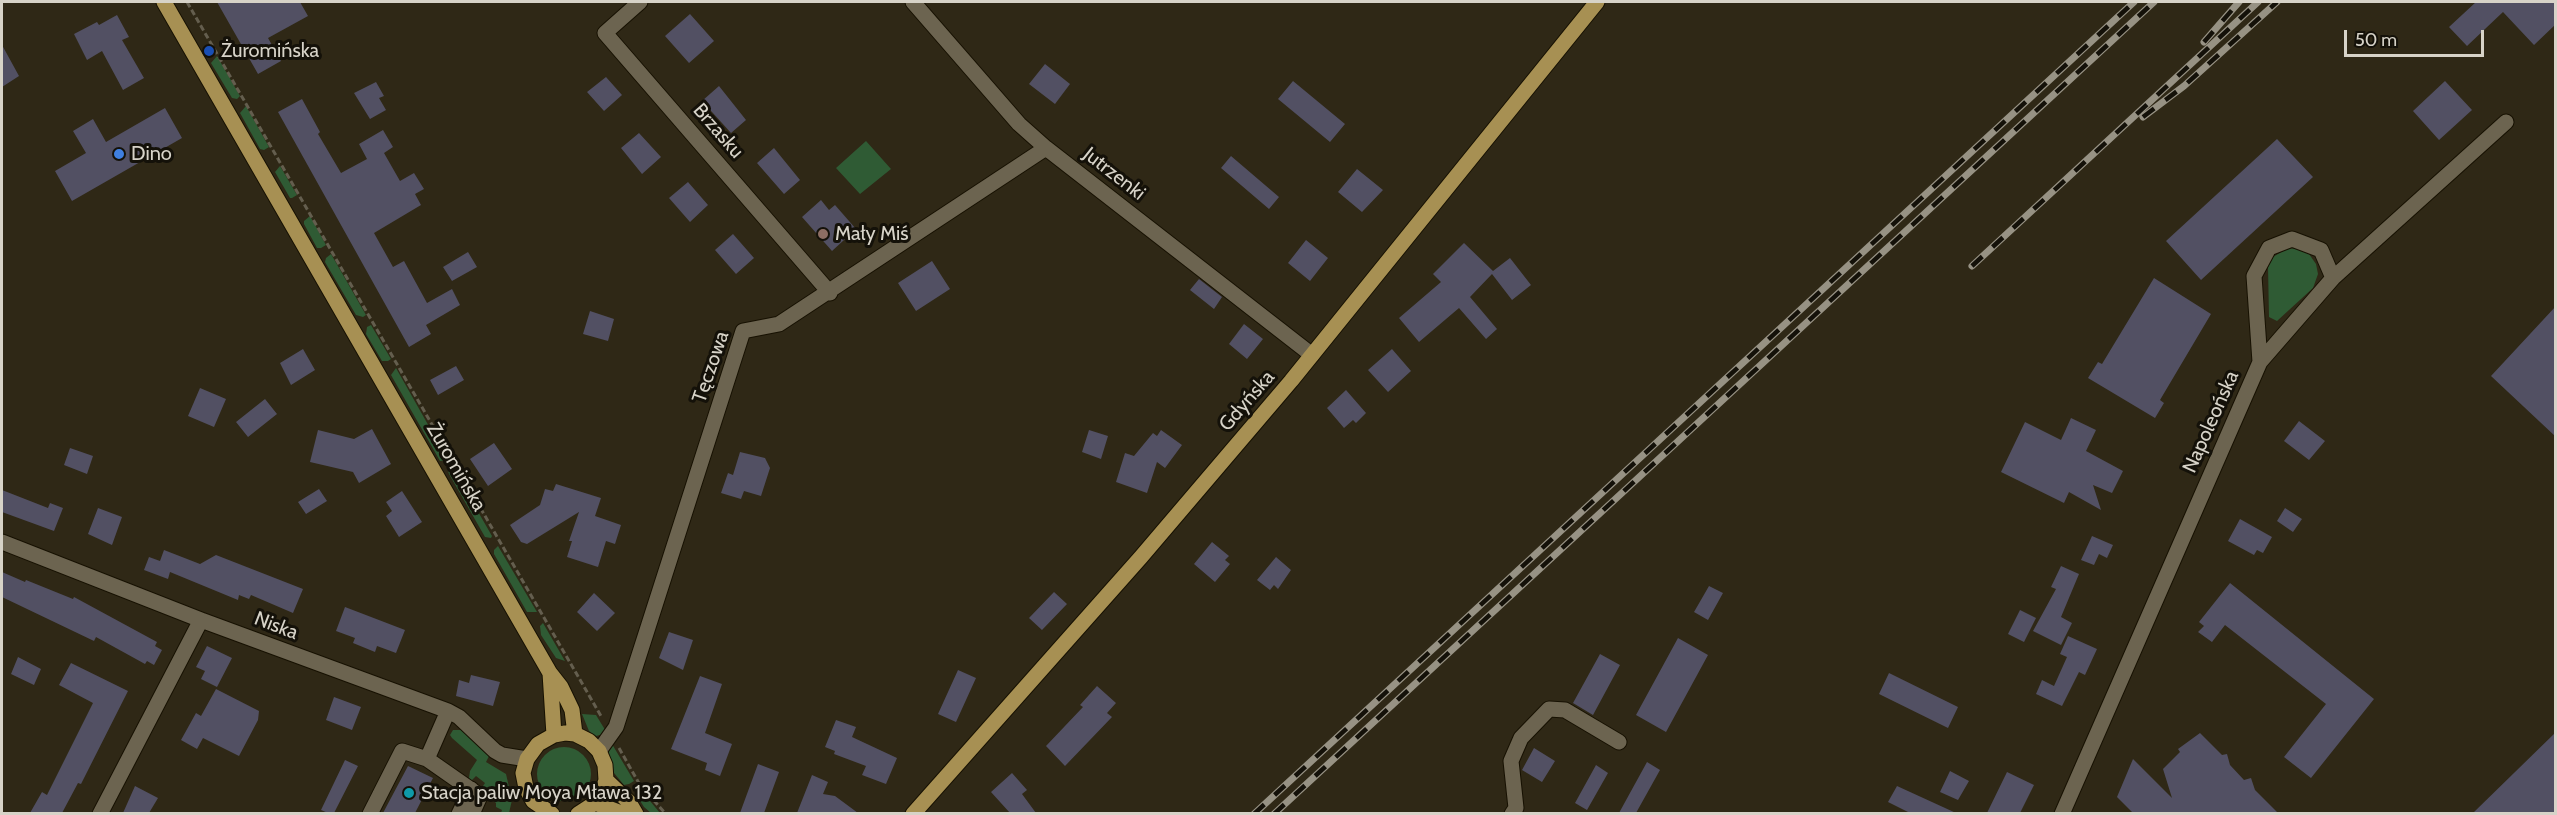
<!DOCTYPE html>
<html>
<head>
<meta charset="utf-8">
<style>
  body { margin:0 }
  #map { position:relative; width:2557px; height:815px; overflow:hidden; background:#2f2816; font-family:Cabin,sans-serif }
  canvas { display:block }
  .frame { position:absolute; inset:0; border:3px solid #d7d3c8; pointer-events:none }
  .scale { position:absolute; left:2344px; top:30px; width:140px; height:27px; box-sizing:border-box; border:3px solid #d7d3c8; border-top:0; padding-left:8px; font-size:18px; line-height:21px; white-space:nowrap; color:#d7d3c8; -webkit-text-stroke:4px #141109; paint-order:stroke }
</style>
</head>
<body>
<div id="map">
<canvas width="2557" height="815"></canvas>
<div class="frame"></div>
<div class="scale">50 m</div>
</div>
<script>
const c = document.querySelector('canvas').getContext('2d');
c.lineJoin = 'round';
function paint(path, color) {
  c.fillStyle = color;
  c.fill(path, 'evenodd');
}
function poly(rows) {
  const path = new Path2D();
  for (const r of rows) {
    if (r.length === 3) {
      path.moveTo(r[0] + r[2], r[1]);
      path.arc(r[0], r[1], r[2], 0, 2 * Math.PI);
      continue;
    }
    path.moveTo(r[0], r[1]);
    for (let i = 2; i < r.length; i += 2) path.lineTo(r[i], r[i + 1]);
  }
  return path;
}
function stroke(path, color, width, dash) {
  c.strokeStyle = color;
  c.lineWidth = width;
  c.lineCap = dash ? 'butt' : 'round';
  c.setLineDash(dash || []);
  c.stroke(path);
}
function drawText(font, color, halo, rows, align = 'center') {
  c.font = font + ' Cabin,sans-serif';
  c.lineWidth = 6;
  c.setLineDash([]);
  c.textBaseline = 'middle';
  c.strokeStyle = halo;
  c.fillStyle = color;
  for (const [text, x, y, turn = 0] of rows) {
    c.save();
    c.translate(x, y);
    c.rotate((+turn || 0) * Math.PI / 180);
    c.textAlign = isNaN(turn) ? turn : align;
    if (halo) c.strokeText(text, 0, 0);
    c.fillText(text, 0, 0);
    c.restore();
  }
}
const green = poly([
  [217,56,240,96,237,99,232,98,211,63],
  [246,106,269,147,264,150,260,149,240,113],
  [866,141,891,169,860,194,836,168],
  [280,166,297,195,292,198,290,198,275,172],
  [310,216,326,245,321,248,317,248,304,224,304,221],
  [2288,248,2299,249,2309,254,2316,264,2318,274,2313,288,2277,321,2269,317,2268,267,2273,257],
  [331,254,366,315,363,317,356,315,325,262,326,258],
  [371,325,391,359,388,361,382,361,366,334,367,327],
  [396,368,448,460,440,461,391,375],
  [453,468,492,536,491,538,485,537,449,474,448,471],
  [498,546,537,612,527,612,494,554,494,550],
  [543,623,565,661,556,658,541,635,540,626],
  [582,714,596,715,607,733,596,736,589,731],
  [453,730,462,730,489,756,486,762,506,774,512,800,509,813,501,813,502,810,496,807,496,803,481,789,485,783,476,776,471,781,469,778,470,771,477,760,452,738,450,735],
  [612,744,634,781,629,784,624,785,614,773,608,750],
  [564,774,27],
  [640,789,660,813,651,813,644,807,639,799,638,793]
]);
const building = poly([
  [217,2,300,2,308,16,268,38,281,61,258,74],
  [2476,2,2556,2,2556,24,2534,45,2503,12,2467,46,2449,27],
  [690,14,714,41,689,63,665,36],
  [117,15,129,37,122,40,144,78,123,90,102,51,87,60,74,34,97,22,99,25],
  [2,45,19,76,2,87],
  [1045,64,1070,84,1055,104,1029,84],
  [606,77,622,95,604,111,587,92],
  [1293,81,1345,124,1330,142,1278,99],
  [2445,81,2472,110,2439,140,2413,111],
  [376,82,384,96,379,98,386,110,370,119,354,93],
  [719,86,746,120,731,133,702,101],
  [302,99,320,132,318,134,341,173,367,159,359,144,383,130,393,147,384,153,400,181,414,173,424,189,415,194,421,205,374,233,393,267,404,261,427,303,452,289,460,305,426,325,431,334,409,347,278,112],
  [165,108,182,138,72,201,55,171,86,153,73,131,93,119,106,142],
  [639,133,661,157,642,174,621,148],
  [2277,139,2313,177,2201,280,2166,241],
  [774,148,800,180,784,194,757,163],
  [1231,156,1279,197,1269,209,1221,168],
  [1357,169,1383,190,1362,212,1338,192],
  [688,182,708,205,690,222,669,198],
  [821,200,829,210,835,205,856,229,832,251,802,217],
  [733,234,754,258,736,274,715,250],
  [1306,240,1328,258,1310,281,1288,263],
  [1464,243,1493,271,1510,258,1531,285,1512,300,1492,274,1470,297,1497,329,1486,339,1459,308,1419,342,1399,318,1441,282,1433,274],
  [468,252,477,267,452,281,443,267],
  [932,261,950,289,916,311,898,283],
  [2154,278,2211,314,2160,400,2164,403,2155,418,2088,378,2098,362,2102,364],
  [1199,279,1222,297,1214,309,1190,290],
  [2556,306,2556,437,2491,376],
  [590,311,614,319,608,341,583,334],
  [1244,324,1263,339,1247,359,1229,344],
  [303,349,315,370,291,385,280,363],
  [1392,349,1411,371,1388,392,1368,370],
  [456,366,464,380,438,395,430,380],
  [200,388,226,399,214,427,188,416],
  [1346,390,1366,413,1356,423,1353,420,1344,428,1327,408],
  [265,399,277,414,248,437,236,422],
  [2071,418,2096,430,2086,451,2123,471,2112,493,2093,485,2101,510,2069,492,2064,503,2001,472,2025,422,2061,440],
  [2299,421,2325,441,2309,460,2284,441],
  [372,429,391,464,359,483,353,472,310,462,318,430,354,439],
  [1089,430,1108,436,1101,459,1082,452],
  [1161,430,1182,445,1165,468,1157,462,1147,493,1116,482,1125,453,1134,456,1153,433,1157,436],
  [494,443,512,469,488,486,470,459],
  [70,448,93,456,87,474,64,465],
  [740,452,765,458,770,468,761,496,744,491,741,499,721,493,728,473,733,475],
  [556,484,601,498,595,516,621,525,615,544,606,541,598,567,567,557,572,541,569,541,579,512,527,544,521,542,510,525,540,505,545,489,553,491],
  [319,489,327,501,306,514,298,502],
  [2,490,48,508,50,503,63,508,54,531,2,512],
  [402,491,422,522,399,537,386,516,392,511,386,502],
  [98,508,122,517,112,545,88,534],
  [2285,508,2302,519,2293,532,2277,521],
  [2240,519,2272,537,2263,553,2257,550,2254,555,2228,541],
  [2092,536,2113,545,2107,558,2099,554,2094,565,2081,560],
  [1212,542,1229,556,1225,560,1230,564,1215,582,1194,564],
  [164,550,200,564,216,555,303,589,293,613,251,595,249,599,239,595,238,600,170,572,168,579,144,570,149,557,160,561],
  [1276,557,1291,570,1278,589,1274,585,1270,590,1257,580],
  [2061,566,2079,574,2061,617,2072,623,2061,645,2033,631,2056,589,2051,587],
  [2,572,25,582,26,580,73,599,74,597,157,642,155,646,162,650,154,665,147,661,145,664,96,637,94,641,2,597],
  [2230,583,2374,699,2311,778,2284,757,2326,704,2225,625,2212,642,2198,632,2204,626,2199,622],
  [1709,586,1723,593,1708,620,1694,612],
  [1054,592,1067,604,1042,630,1029,618],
  [594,593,615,613,597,631,577,612],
  [345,607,405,630,396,653,377,646,375,652,353,643,355,638,336,631],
  [2020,610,2036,618,2024,642,2008,634],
  [669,632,693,640,683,670,659,658],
  [2068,636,2097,649,2085,675,2079,672,2062,706,2036,694,2042,680,2054,686,2067,657,2060,654],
  [1678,638,1708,655,1666,732,1636,715],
  [207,646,232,658,217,687,201,679,205,671,196,667],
  [1600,654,1620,665,1593,715,1573,703],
  [18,657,41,669,34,685,11,674],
  [71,663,128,691,81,784,78,783,62,813,30,813,42,792,47,795,93,703,59,685],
  [958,670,976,678,956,722,938,714],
  [1889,673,1958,707,1948,728,1879,694],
  [471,675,500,682,493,706,456,696,459,680,469,683],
  [700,676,722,684,705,733,732,744,720,776,705,770,707,763,671,749],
  [1097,686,1116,703,1107,713,1112,717,1065,766,1046,746,1083,707,1080,705],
  [216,689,259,711,258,720,239,756,203,738,197,749,181,740,196,713,201,716],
  [334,697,361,707,352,730,326,720],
  [836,720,856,727,852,737,897,758,886,784,862,775,866,766,834,754,835,751,825,747],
  [2556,732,2556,813,2473,813],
  [2200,733,2222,755,2227,754,2230,765,2244,780,2251,778,2255,790,2278,813,2133,813,2117,797,2133,759,2172,798,2163,769,2180,752,2178,749],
  [1534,748,1555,761,1542,782,1522,770],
  [345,760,358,766,334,813,328,813,321,810],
  [1647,762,1660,770,1636,813,1619,813],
  [758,764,779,772,764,813,740,813],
  [1596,765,1608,773,1587,810,1575,803],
  [408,766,433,778,415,813,383,813],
  [1950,771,1969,781,1958,800,1940,792],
  [2007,772,2034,785,2020,813,1987,813],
  [1012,773,1027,790,1022,794,1036,813,1010,813,991,792],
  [812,775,828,782,823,794,835,796,858,813,797,813],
  [135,786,158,798,149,813,123,813],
  [1897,786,1956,813,1910,813,1888,802]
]);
const path = poly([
  [187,2,601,716],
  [619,748,640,785,666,814]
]);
const minor = poly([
  [640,2,605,33,830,293],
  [913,2,1019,124,1046,148,1312,355],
  [2260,362,2254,276,2269,248,2292,239,2321,250,2333,278],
  [2,542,201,620,448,711,459,717,495,751,502,755,527,759],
  [448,711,427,759,480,796,472,814],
  [599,751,616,727,743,331,779,324,1046,148],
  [100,814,201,620],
  [370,814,402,751,427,759],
  [459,814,471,789],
  [1512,814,1516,808,1511,761,1521,738,1549,709,1565,710,1619,742],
  [2062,814,2260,362,2333,278,2506,122]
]);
const major = poly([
  [164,2,550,673,561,687,572,710,575,734],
  [550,673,554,735],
  [606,780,629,802,636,814],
  [595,803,624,814],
  [552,814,533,801,526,788,523,773,527,759,538,744,554,735,565,733,575,734,589,741,599,751,605,765,606,780,602,792,595,803,578,814],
  [913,814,1141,557,1291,381,1597,2]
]);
const rail = poly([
  [2204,42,2239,2],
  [2143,117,2184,86,2277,2],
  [1972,266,2258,2],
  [1254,814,2134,2],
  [1274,814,2154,2]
]);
const markers = [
  [209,51,6,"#1a4fb4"],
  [119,154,6,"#3f7fe0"],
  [823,234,6,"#8d6e63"],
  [409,793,6,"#0f9aa8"]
];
const poiNames = [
  ["Żuromińska",221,51],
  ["Dino",131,154],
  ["Mały Miś",835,234],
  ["Stacja paliw Moya Mława 132",421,793]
];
const streetNames = [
  ["Brzasku",718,131,49],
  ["Jutrzenki",1114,174,38],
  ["Tęczowa",711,367,-71],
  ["Gdyńska",1247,401,-49],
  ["Napoleońska",2211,422,-66],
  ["Żuromińska",456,467,60],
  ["Niska",276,626,21]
];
paint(green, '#2f5b34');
paint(building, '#525063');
stroke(minor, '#171102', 17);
stroke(major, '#171102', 17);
stroke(path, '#645e4e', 3, [6, 3]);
stroke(minor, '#6c6450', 15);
stroke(major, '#a79053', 15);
stroke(rail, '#979284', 7);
stroke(rail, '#141109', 4.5, [14]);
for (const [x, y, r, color] of markers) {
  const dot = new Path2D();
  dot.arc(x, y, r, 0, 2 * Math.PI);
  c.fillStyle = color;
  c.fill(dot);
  stroke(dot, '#141109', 2);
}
drawText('20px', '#d7d3c8', '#141109', poiNames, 'left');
drawText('20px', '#d7d3c8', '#141109', streetNames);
</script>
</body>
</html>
